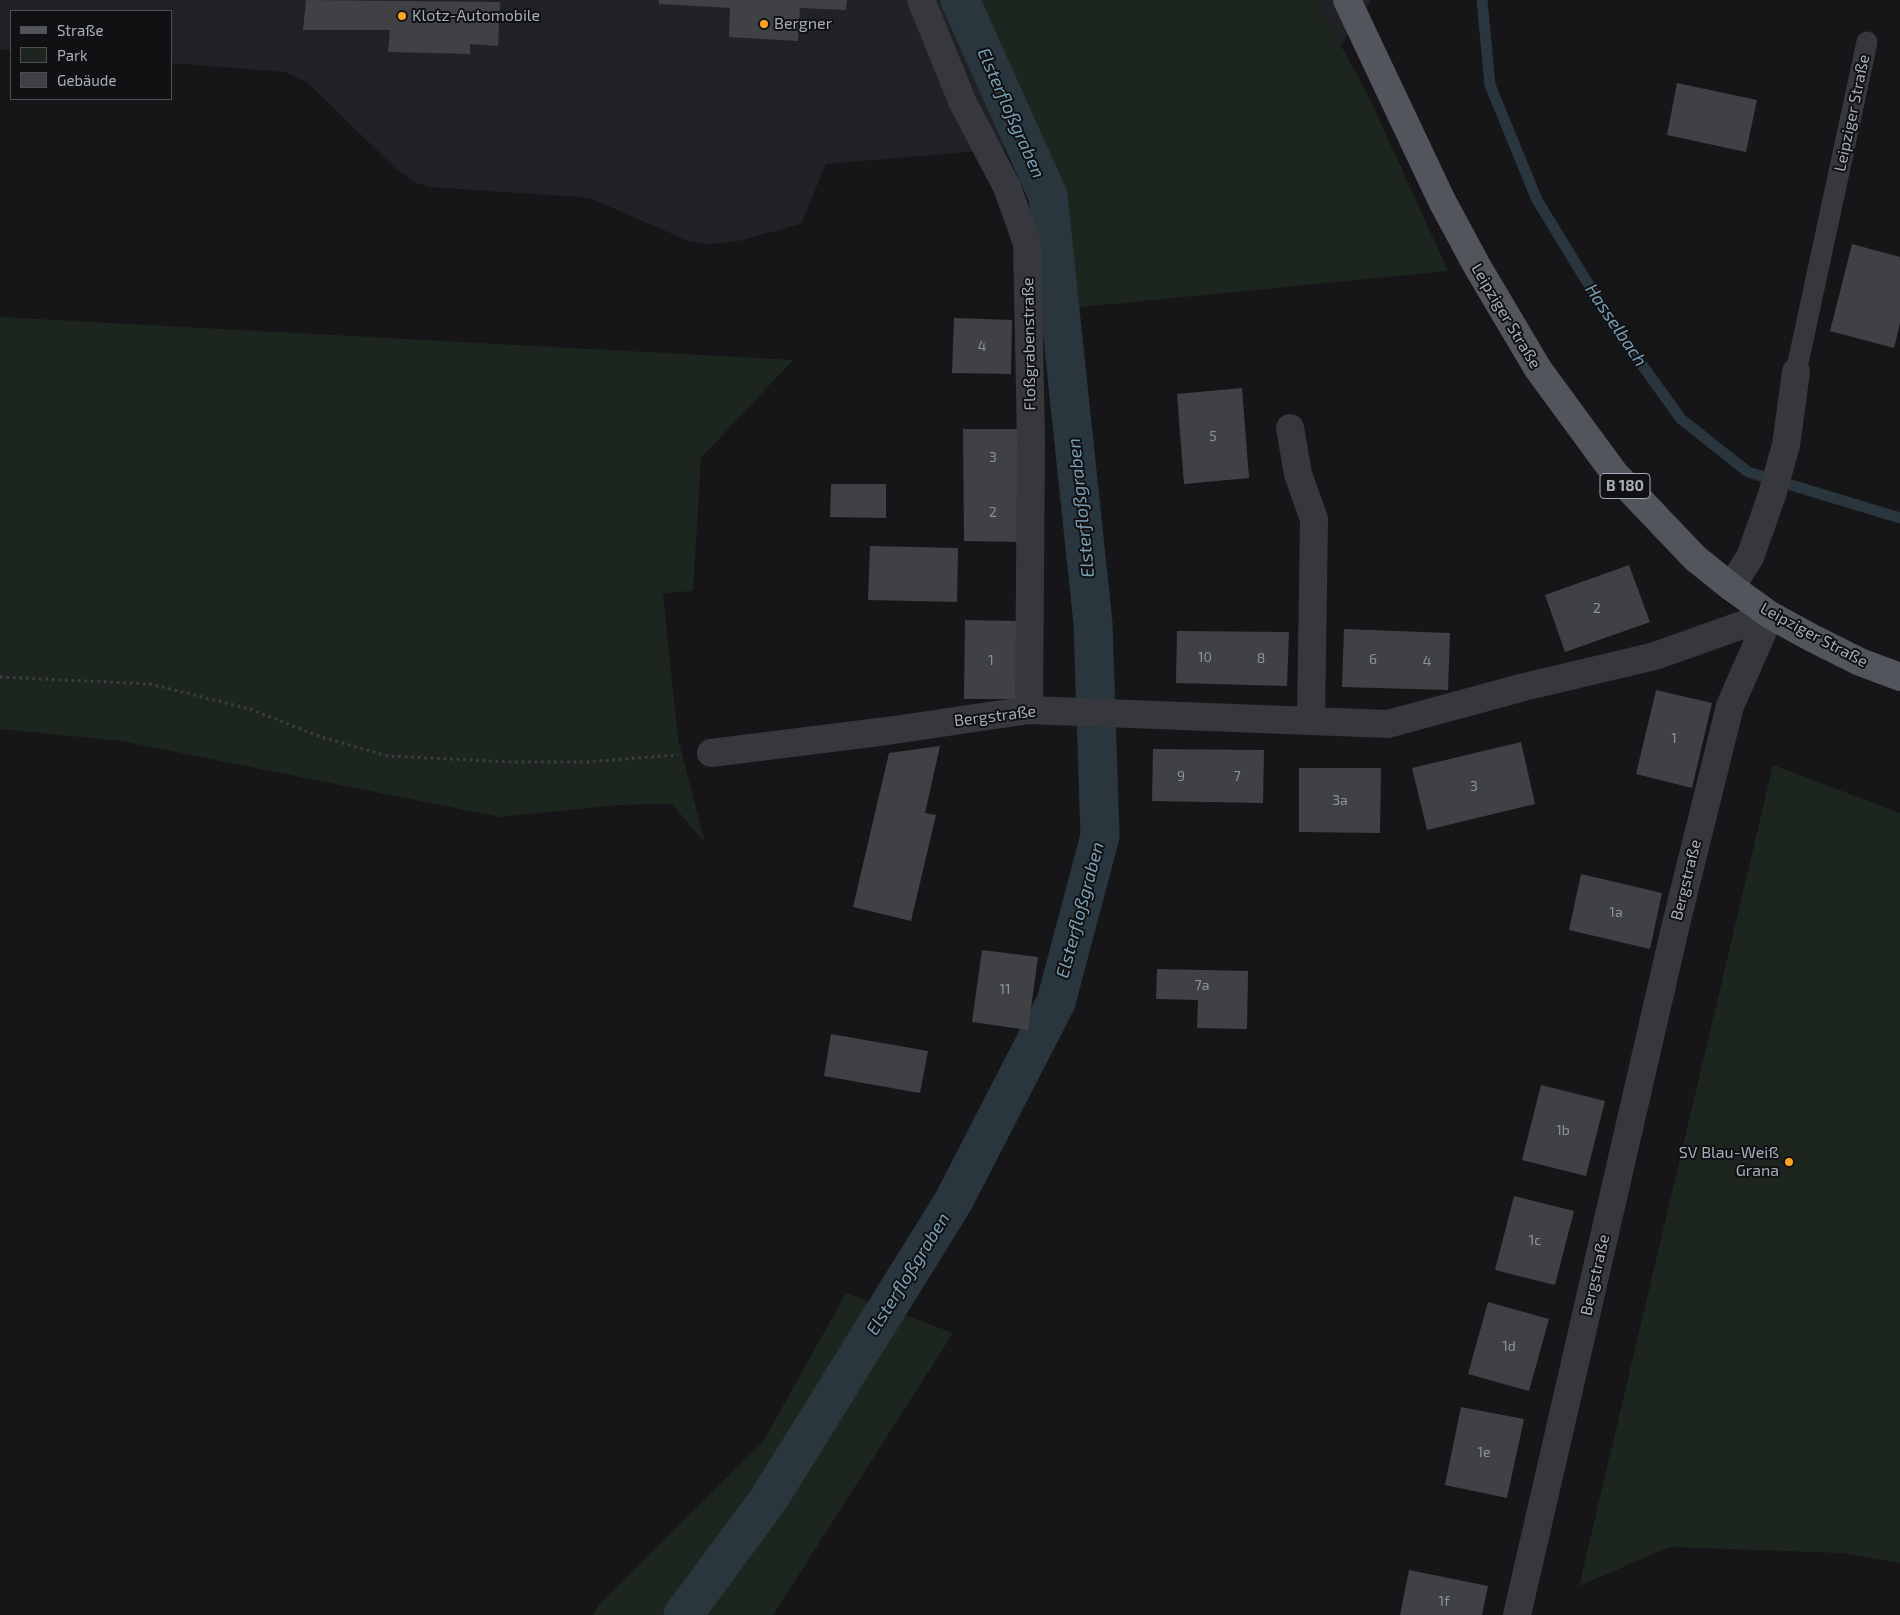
<!DOCTYPE html>
<html>
<head>
<meta charset="utf-8">
<style>
  body { margin:0 }
  #map { position:relative; width:1900px; height:1615px; overflow:hidden; background:#161618; font-family:"Exo 2",sans-serif }
  canvas { display:block }
  .legend { position:absolute; left:10px; top:10px; width:162px; height:90px; box-sizing:border-box; background:#111113; border:1px solid #4d5055; margin:0; padding:6px 9px; list-style:none; font-size:15px; color:#a6aeb9 }
  .legend li { display:flex; align-items:center; gap:10px; height:25px }
  .legend b { width:25px; border:1px solid #4d5055 }
</style>
</head>
<body>
<div id="map">
<canvas width="1900" height="1615"></canvas>
<ul class="legend">
<li><b style="height:6px;background:#52555c"></b>Straße</li>
<li><b style="height:14px;background:#1d261e"></b>Park</li>
<li><b style="height:14px;background:#3f4145"></b>Gebäude</li>
</ul>
</div>
<script>
const c = document.querySelector('canvas').getContext('2d');
c.lineJoin = 'round';
function paint(path, color) {
  c.fillStyle = color;
  c.fill(path, 'evenodd');
}
function poly(rows) {
  const path = new Path2D();
  for (const r of rows) {
    path.moveTo(r[0], r[1]);
    for (let i = 2; i < r.length; i += 2) path.lineTo(r[i], r[i + 1]);
  }
  return path;
}
function stroke(path, color, width, dash) {
  c.strokeStyle = color;
  c.lineWidth = width;
  c.lineCap = dash ? 'butt' : 'round';
  c.setLineDash(dash || []);
  c.stroke(path);
}
function drawText(font, color, halo, rows, align = 'center') {
  c.font = font + ' "Exo 2",sans-serif';
  c.lineWidth = 4;
  c.setLineDash([]);
  c.textBaseline = 'middle';
  c.strokeStyle = halo;
  c.fillStyle = color;
  for (const [text, x, y, turn = 0] of rows) {
    c.save();
    c.translate(x, y);
    c.rotate((+turn || 0) * Math.PI / 180);
    c.textAlign = isNaN(turn) ? turn : align;
    if (halo) c.strokeText(text, 0, 0);
    c.fillText(text, 0, 0);
    c.restore();
  }
}
const built = poly([
  [0,0,947,0,1015,148,826,164,801,224,738,241,711,244,691,242,594,200,580,197,430,187,416,183,396,169,307,82,285,72,171,63,171,11,11,11,11,50,0,49],
  [1316,0,1371,0,1340,46]
]);
const green = poly([
  [947,0,1316,0,1369,97,1448,271,1051,310,1041,212,1015,148],
  [0,317,793,360,701,458,693,591,663,593,678,739,705,843,672,804,619,805,500,817,122,741,0,729],
  [1773,765,1900,813,1900,1563,1843,1553,1669,1547,1579,1586],
  [846,1293,953,1333,773,1615,593,1615,598,1606,763,1442]
]);
const stream = poly([
  [1482,0,1490,85,1537,200,1614,326,1681,419,1748,472,1900,518]
]);
const canal = poly([
  [683,1615,768,1500,953,1202,1056,1002,1100,836,1093,623,1048,196,960,0]
]);
const building = poly([
  [306,0,500,2,498,46,470,44,470,54,388,52,390,30,303,30],
  [659,0,847,0,846,10,800,8,798,41,729,37,730,8,659,4],
  [1677,83,1757,100,1746,152,1667,135],
  [1852,244,1900,257,1900,323,1894,348,1830,331],
  [954,318,1012,320,1011,374,952,373],
  [1242,388,1249,478,1184,484,1177,394],
  [963,429,1023,429,1022,542,964,541],
  [831,484,886,484,886,518,830,517],
  [870,546,958,548,957,602,868,600],
  [1629,565,1650,622,1565,652,1545,595],
  [965,620,1018,621,1017,699,964,699],
  [1344,629,1450,633,1448,690,1342,687],
  [1177,631,1289,632,1287,686,1176,683],
  [1656,690,1712,703,1692,788,1636,774],
  [1521,742,1535,804,1427,830,1412,768],
  [940,746,925,813,936,815,911,921,853,907,889,753],
  [1153,749,1264,750,1263,803,1152,801],
  [1299,768,1381,768,1380,833,1299,832],
  [1581,874,1662,893,1650,949,1569,930],
  [982,950,1038,957,1028,1030,972,1022],
  [1157,969,1248,971,1247,1029,1197,1028,1198,1000,1156,999],
  [831,1034,928,1051,920,1093,824,1076],
  [1541,1085,1605,1101,1586,1176,1522,1160],
  [1514,1196,1574,1211,1555,1285,1495,1270],
  [1488,1302,1549,1319,1529,1391,1468,1374],
  [1461,1407,1524,1419,1507,1498,1445,1485],
  [1409,1570,1488,1586,1482,1615,1400,1615]
]);
const path = poly([
  [0,677,150,684,250,709,321,737,388,756,511,762,587,762,678,755]
]);
const service = poly([
  [1796,372,1867,42]
]);
const minor = poly([
  [921,0,963,103,1007,187,1027,243,1031,440,1029,710],
  [1290,428,1298,474,1314,519,1311,721],
  [1731,587,1750,557,1772,495,1786,445,1796,372],
  [711,753,887,731,1029,710,1388,724,1524,687,1655,656,1770,615],
  [1517,1615,1676,924,1730,706,1770,615]
]);
const primary = poly([
  [1347,0,1442,201,1477,266,1538,369,1615,474,1695,558,1731,587,1770,615,1812,638,1860,662,1900,677]
]);
const markers = [
  [402,16,5,"#ffa126"],
  [764,24,5,"#ffa126"],
  [1789,1162,5,"#ffa126"]
];
const numberNames = [
  ["4",982,346],
  ["5",1213,436],
  ["3",993,457],
  ["2",993,512],
  ["2",1597,608],
  ["10",1205,657],
  ["8",1261,658],
  ["6",1373,659],
  ["1",991,660],
  ["4",1427,661],
  ["1",1674,738],
  ["9",1181,776],
  ["7",1237,776],
  ["3",1474,786],
  ["3a",1340,800],
  ["1a",1616,912],
  ["7a",1202,985],
  ["11",1005,989],
  ["1b",1563,1130],
  ["1c",1535,1240],
  ["1d",1509,1346],
  ["1e",1484,1452],
  ["1f",1444,1601]
];
const shields = [
  [1625,486,50]
];
const shieldNames = [
  ["B 180",1625,486]
];
const poiNames = [
  ["Klotz-Automobile",412,16],
  ["Bergner",774,24],
  ["SV Blau-Weiß",1779,1153,"right"],
  ["Grana",1779,1171,"right"]
];
const streetNames = [
  ["Leipziger Straße",1852,113,-78],
  ["Leipziger Straße",1506,316,59],
  ["Floßgrabenstraße",1029,344,-91],
  ["Leipziger Straße",1814,635,28],
  ["Bergstraße",995,716,-7],
  ["Bergstraße",1686,880,-76],
  ["Bergstraße",1595,1275,-77]
];
const waterNames = [
  ["Elsterfloßgraben",1011,113,66],
  ["Hasselbach",1616,325,56],
  ["Elsterfloßgraben",1081,508,-96],
  ["Elsterfloßgraben",1080,910,-75],
  ["Elsterfloßgraben",908,1274,-58]
];
paint(built, '#212225');
paint(green, '#1d261e');
stroke(stream, '#2a363d', 11);
stroke(canal, '#2a363d', 39);
paint(building, '#3f4145');
stroke(path, '#3c3f44', 3, [2.5, 4]);
stroke(service, '#36383d', 21);
stroke(minor, '#36383d', 28);
stroke(primary, '#52555c', 28);
for (const [x, y, r, color] of markers) {
  const dot = new Path2D();
  dot.arc(x, y, r, 0, 2 * Math.PI);
  c.fillStyle = color;
  c.fill(dot);
  stroke(dot, '#111113', 2);
}
drawText('14px', '#8c939c', null, numberNames);
for (const [x, y, w] of shields) {
  const box = new Path2D();
  box.roundRect(x - w / 2, y - 12.5, w, 25, 4);
  c.fillStyle = '#111113';
  c.fill(box);
  stroke(box, '#a6aeb9', 1);
}
drawText('bold 15px', '#a6aeb9', null, shieldNames);
drawText('16px', '#a6aeb9', '#111113', poiNames, 'left');
drawText('16px', '#a6aeb9', '#111113', streetNames);
drawText('italic 18px', '#7aa0b7', '#111113', waterNames);
</script>
</body>
</html>
